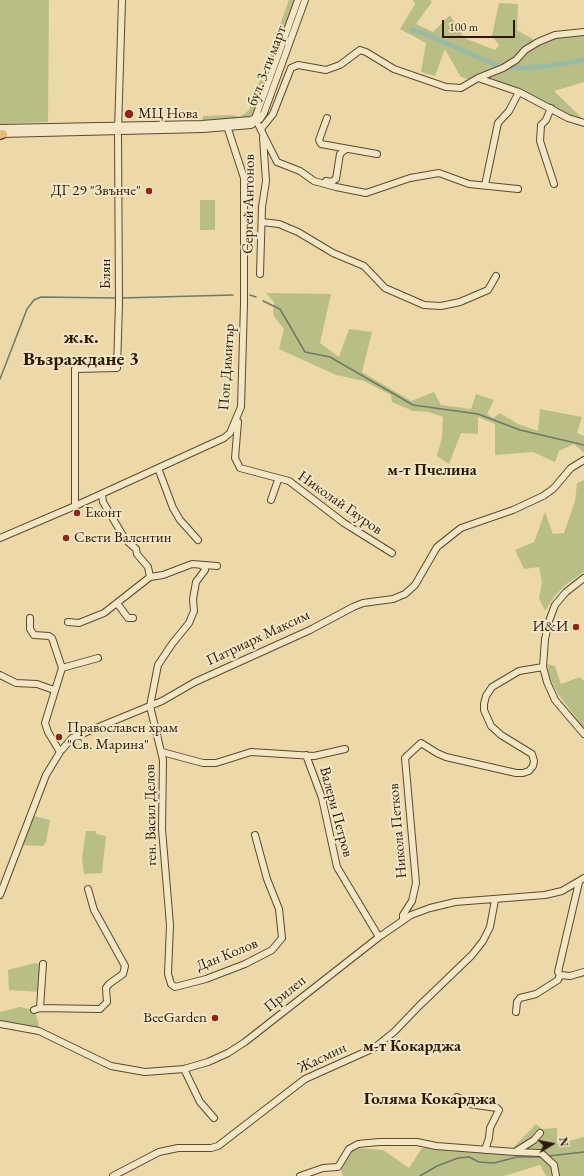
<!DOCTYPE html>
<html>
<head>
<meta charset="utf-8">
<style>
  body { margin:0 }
  #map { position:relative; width:584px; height:1176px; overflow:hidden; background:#edd8a9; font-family:"EB Garamond",serif }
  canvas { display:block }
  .north { position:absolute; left:532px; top:1124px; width:40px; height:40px; -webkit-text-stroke:3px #f3e6c7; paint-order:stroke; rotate:80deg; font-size:11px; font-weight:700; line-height:16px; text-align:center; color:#2d1a00 }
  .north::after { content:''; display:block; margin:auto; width:14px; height:18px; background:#2d1a00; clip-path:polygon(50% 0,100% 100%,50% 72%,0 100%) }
  .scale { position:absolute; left:442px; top:20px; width:73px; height:18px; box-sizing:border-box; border:2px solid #2d1a00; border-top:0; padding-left:5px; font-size:12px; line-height:14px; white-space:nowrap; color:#2d1a00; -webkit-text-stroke:3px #f3e6c7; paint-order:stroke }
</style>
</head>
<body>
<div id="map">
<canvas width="584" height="1176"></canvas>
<div class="north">N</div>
<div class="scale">100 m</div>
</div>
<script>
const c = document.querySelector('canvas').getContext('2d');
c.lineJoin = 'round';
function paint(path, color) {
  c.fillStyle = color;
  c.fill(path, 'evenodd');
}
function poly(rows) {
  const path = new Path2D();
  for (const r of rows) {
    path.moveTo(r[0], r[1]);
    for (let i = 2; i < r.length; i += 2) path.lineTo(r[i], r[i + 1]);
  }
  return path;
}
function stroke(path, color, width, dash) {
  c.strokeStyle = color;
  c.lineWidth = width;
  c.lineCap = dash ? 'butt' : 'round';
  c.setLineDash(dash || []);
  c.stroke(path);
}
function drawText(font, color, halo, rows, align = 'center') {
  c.font = font + ' "EB Garamond",serif';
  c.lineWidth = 4;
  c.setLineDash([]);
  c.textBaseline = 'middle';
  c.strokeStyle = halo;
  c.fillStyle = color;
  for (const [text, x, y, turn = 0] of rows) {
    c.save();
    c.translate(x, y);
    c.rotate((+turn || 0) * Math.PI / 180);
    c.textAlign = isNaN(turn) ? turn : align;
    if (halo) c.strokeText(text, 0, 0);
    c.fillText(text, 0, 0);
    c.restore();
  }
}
const green = poly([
  [0,0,49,0,48,122,0,124],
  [289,0,297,0,255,118,202,124,203,116,232,115,240,117,249,110],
  [413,0,430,0,432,2,416,24,433,32,450,15,464,38,495,50,499,45,492,36,499,3,518,4,517,30,534,40,556,34,584,33,584,82,554,91,584,120,573,119,481,77,469,80,460,76,445,49,435,76,421,72,426,43,400,29,415,4],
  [200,200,215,200,215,230,200,230],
  [266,293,331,294,320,343,339,357,349,329,372,332,362,372,411,401,434,392,441,405,471,409,476,394,494,400,487,414,493,418,500,413,518,424,538,431,540,409,582,417,577,433,584,436,584,453,574,444,559,451,555,462,533,452,495,455,495,424,478,417,478,434,461,433,449,464,437,456,442,437,443,417,429,412,413,411,392,402,391,395,364,381,336,375,279,349,284,329,273,315,274,302],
  [584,480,584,572,565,585,554,597,545,611,539,598,542,582,539,567,524,569,515,550,534,542,545,512,553,534,564,533,575,501,577,483],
  [547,664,555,666,561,684,580,677,584,681,584,728,558,694,550,678],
  [30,815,50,820,46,842,43,846,18,845],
  [86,831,95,831,97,834,106,836,102,873,84,874,82,858],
  [35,963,43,964,40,992,9,990,8,970],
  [20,1007,34,1010,38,1021,39,1029,0,1021,0,1012],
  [536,1124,542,1129,557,1128,557,1144,584,1137,584,1176,546,1176,540,1165,504,1176,343,1176,341,1170,353,1148,383,1150,409,1168,422,1148,508,1153]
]);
const stream = poly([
  [250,295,256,297],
  [121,298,233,295],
  [263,301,280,309,305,352,330,357,413,405,478,414,520,430,584,445],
  [0,379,27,309,34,300,41,297,117,298],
  [548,1156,584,1152],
  [420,1176,437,1166,458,1158,469,1157,479,1162,494,1163,517,1157,542,1157]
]);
const canal = poly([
  [412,30,423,33,498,66,522,68,548,66,584,60]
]);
const minor = poly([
  [478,78,519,92,568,118,584,123],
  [551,108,546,120,541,125,540,141,554,184],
  [327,118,319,140,321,144,377,154],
  [259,126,277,162,300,171,314,181,336,187,366,193,410,178,439,173,469,184,518,189],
  [0,128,202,124,251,120,255,118,260,105,298,0],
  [261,129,273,114,291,68,298,65,326,70,340,65,360,50,366,52,394,69,446,87,461,88,478,78,503,68,516,60,525,50,538,42,555,35,584,32],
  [0,134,203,129,251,125,260,119,264,113,305,0],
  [326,181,331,182,336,179,340,154,346,149],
  [485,185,498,123,509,111,519,92],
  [262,222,279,224,298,232,333,253,364,266,385,288,424,305,441,306,460,302,488,290,496,276],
  [260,274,262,207,266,181,263,138],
  [238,422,235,458,240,468,289,481,344,523,392,553],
  [158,468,173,508,180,520,198,540],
  [102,494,103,502,125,539,136,549,137,554,148,567,150,577],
  [271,500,278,480],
  [75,506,75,369,117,368,119,304,118,131,122,0],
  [0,538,75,506,224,438,230,433,241,407,244,304,244,178,226,123],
  [200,565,205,567,205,570,196,582,193,599,194,611,189,623,172,644,158,665,150,706,163,760,162,829,170,925,168,974,171,984,175,987,206,979,245,964,272,950,282,938,279,909,267,879,255,835],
  [584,578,566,592,555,605,549,621,545,639,543,667,547,682,555,700,584,734],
  [117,603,128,618,133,618],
  [30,618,30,629,34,635,49,636,52,638,62,668],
  [68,622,79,623,104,613,150,577,163,575,192,564,217,566],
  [0,675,16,683,37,684,54,690],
  [60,752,48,732,45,723,62,668,98,658],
  [162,752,203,763,216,763,251,752,314,756,345,749],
  [306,755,322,798,337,867,379,937],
  [579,882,558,972,560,975,570,976,584,972],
  [0,895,46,775,60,752,72,738,162,701,195,682,310,630,353,607,363,603,393,599,405,594,415,585,437,547,461,528,513,510,543,496,553,489,571,468,584,460],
  [403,920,403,915,412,901,416,883,405,758,421,743,437,753,446,757,516,773,523,773,529,771,533,766,534,761,532,754,501,735,491,726,484,710,484,704,486,696,492,687,519,671,543,667],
  [40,1008,43,964],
  [34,1010,40,1008,100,1009,107,1002,106,988,109,984,123,974,125,966,94,910,88,889],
  [516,1012,517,1002,520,998,536,994,558,980,560,975],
  [0,1024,39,1031,111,1066,145,1072,184,1069,208,1062,228,1053,245,1042,379,937,411,915,430,908,455,902,545,895,562,891,584,878],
  [184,1069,200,1102,214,1118],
  [457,1097,469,1104,497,1108,499,1110,490,1128,489,1138,485,1150],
  [516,1152,541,1153,554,1165,556,1176],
  [113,1176,159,1152,178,1148,211,1148,218,1146,305,1079,374,1048,394,1032,419,1006,472,955,483,941,490,927,495,900],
  [300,1176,323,1168,338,1167,349,1149,358,1144,379,1142,417,1142,436,1146,515,1152,534,1140,540,1133]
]);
const major = poly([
  [0,135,3,134]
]);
const markers = [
  [129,114,5,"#8f2418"],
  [149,191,4,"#8f2418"],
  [77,513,4,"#8f2418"],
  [66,538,4,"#8f2418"],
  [576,627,4,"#8f2418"],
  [59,737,4,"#8f2418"],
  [215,1018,4,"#8f2418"]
];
const streetNames = [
  ["бул. 3-ти март",267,66,-69],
  ["Сергей Антонов",249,204,-89],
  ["Блян",106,274,-90],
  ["Поп Димитър",227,367,-86],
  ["Николай Гяуров",340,503,35],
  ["Патриарх Максим",258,638,-25],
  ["Валери Петров",336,812,75],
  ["ген. Васил Делов",151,815,-91],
  ["Никола Петков",398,831,-95],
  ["Дан Колов",227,955,-22],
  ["Прилеп",285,994,-39],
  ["Жасмин",322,1058,-25]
];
const poiNames = [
  ["МЦ Нова",138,114],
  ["ДГ 29 \"Звънче\"",141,191,"right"],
  ["Еконт",85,513],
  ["Свети Валентин",74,538],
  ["И&И",568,627,"right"],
  ["Православен храм",67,728],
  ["\"Св. Марина\"",67,745],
  ["BeeGarden",207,1018,"right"]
];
const neighbourhoodNames = [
  ["м-т Пчелина",432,471],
  ["м-т Кокарджа",412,1047]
];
const quarterNames = [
  ["Голяма Кокарджа",430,1099]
];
const districtNames = [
  ["ж.к.",81,338],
  ["Възраждане 3",81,360]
];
paint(green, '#b9be87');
stroke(stream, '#6e7a64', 1.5);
stroke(canal, '#9abaa6', 5);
stroke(minor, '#5d4a2a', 8);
stroke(major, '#2d1a00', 10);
stroke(minor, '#f3e6c7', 6);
stroke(major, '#e6bc74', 8);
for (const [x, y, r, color] of markers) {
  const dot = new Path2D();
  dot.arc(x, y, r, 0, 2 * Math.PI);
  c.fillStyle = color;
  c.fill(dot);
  stroke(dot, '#f3e6c7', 1.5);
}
drawText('15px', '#2d1a00', '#f3e6c7', streetNames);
drawText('15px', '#2d1a00', '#f3e6c7', poiNames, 'left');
drawText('bold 16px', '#2d1a00', '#f3e6c7', neighbourhoodNames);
drawText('bold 17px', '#2d1a00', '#f3e6c7', quarterNames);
drawText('bold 19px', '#2d1a00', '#f3e6c7', districtNames);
</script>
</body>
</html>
